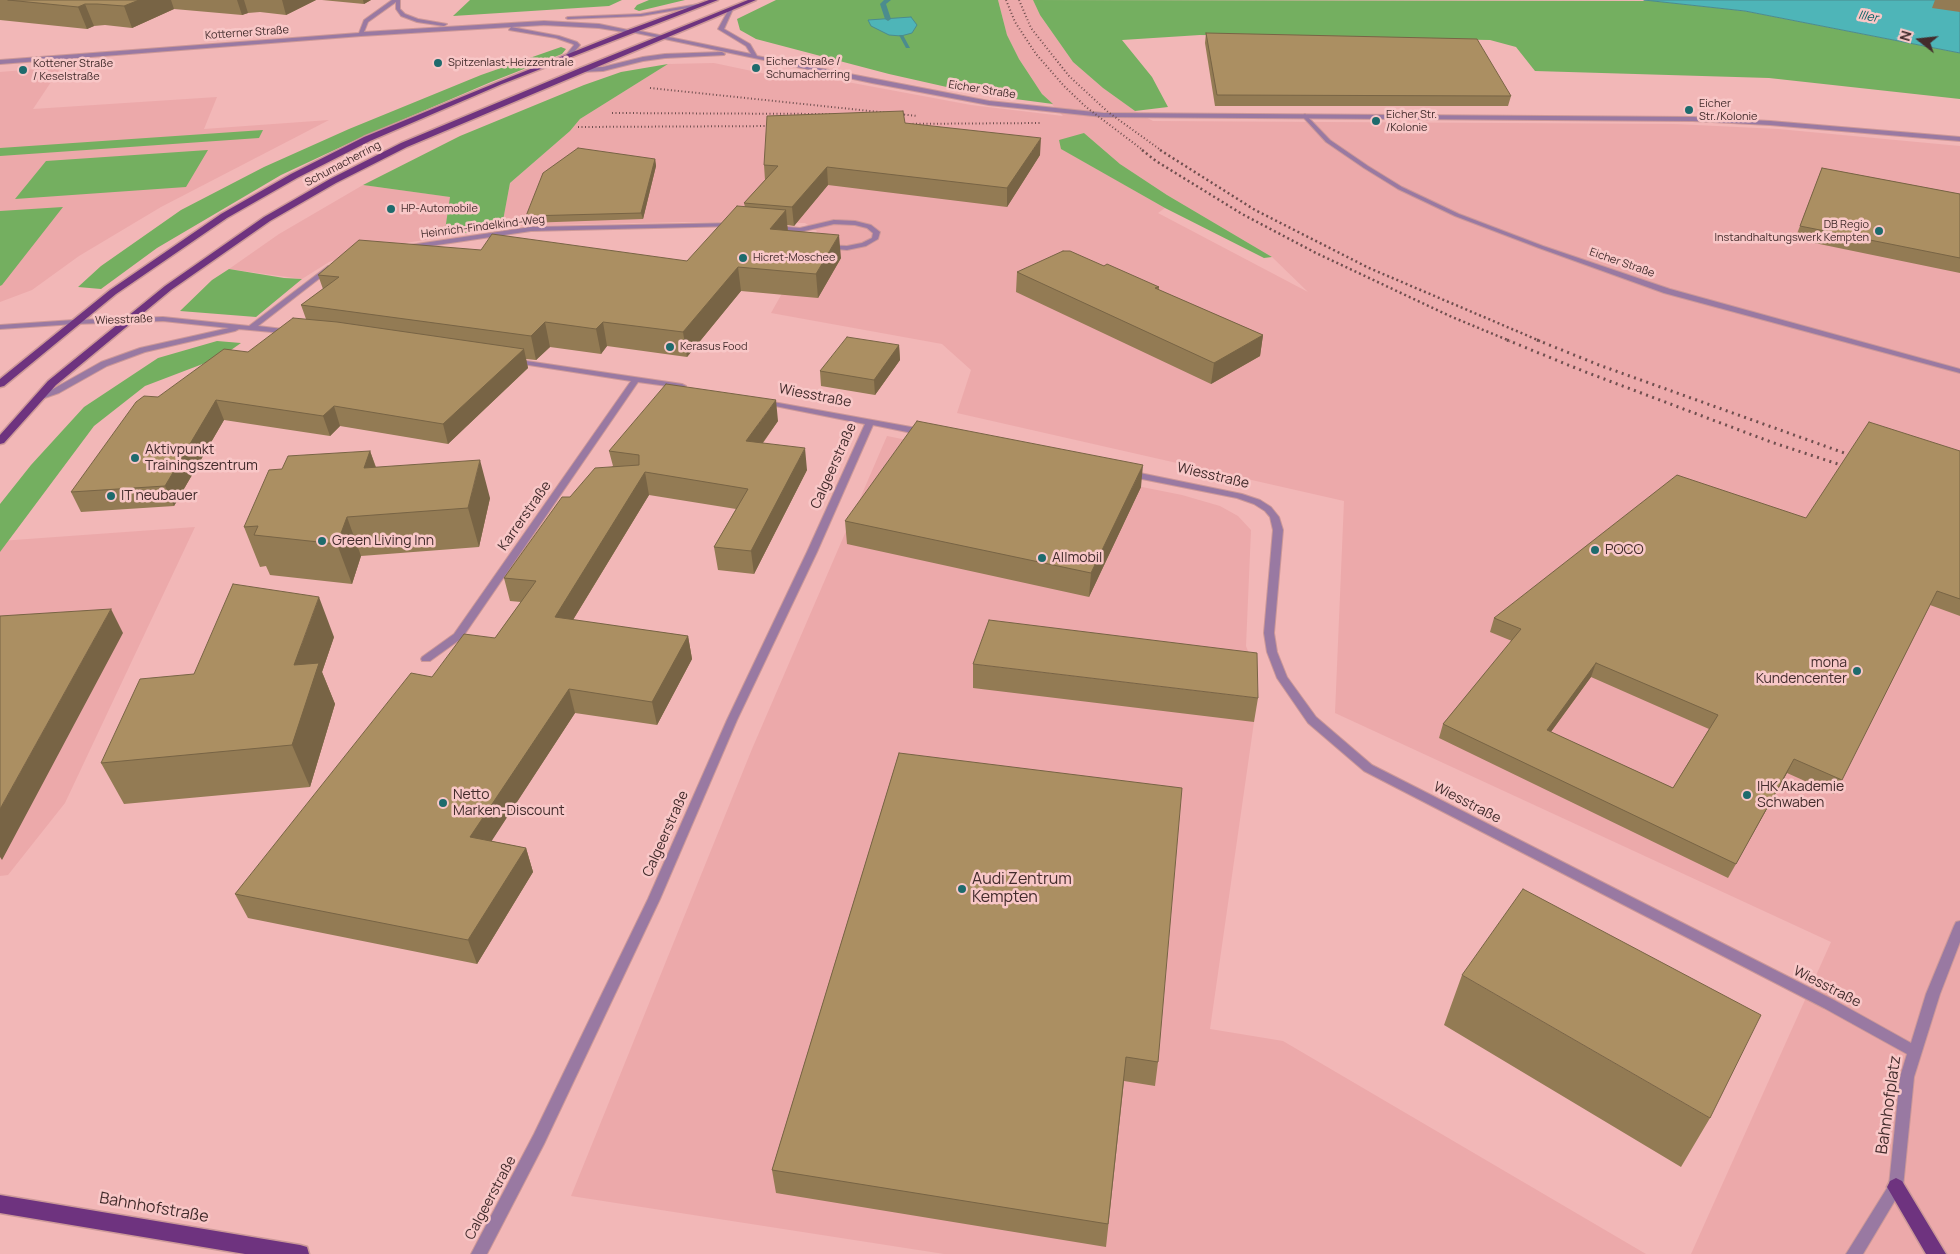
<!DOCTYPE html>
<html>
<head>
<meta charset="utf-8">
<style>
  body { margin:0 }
  #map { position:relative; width:1960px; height:1254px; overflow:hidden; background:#f2b7b7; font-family:Manrope,sans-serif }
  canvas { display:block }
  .north { position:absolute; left:1895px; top:15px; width:50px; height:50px; -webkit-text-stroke:4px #f8c7c7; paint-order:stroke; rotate:286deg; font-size:14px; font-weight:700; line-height:20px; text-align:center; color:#432c2c }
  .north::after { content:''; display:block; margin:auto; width:18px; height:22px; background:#432c2c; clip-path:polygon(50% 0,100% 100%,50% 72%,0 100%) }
</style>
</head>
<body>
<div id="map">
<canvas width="1960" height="1254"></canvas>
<div class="north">N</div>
</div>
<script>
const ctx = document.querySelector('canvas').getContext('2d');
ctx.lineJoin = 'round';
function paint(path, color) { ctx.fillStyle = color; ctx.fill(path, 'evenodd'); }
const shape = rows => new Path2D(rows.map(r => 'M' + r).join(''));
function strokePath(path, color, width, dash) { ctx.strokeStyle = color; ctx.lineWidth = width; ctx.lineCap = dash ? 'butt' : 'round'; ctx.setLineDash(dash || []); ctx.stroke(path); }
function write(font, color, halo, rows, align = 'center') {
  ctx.font = font + ' Manrope,sans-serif'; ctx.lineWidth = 5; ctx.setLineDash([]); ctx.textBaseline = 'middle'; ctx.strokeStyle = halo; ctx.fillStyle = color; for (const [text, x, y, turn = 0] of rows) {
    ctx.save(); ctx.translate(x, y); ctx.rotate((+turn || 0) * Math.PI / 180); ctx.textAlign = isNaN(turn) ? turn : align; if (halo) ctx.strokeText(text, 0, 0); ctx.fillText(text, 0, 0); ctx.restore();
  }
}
const built = shape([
  [998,0,1033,0,1040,15,1073,62,1103,88,1135,111,1153,121,1675,124,1778,129,1960,146,1960,1254,1691,1254,1831,942,1335,713,1344,501,957,413,971,370,942,344,771,313,817,231,805,223,686,222,502,226,510,183,570,131,580,119,668,64,714,63,766,74,779,72,815,76,971,105,1063,116,1042,94,1019,59,1007,35],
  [1084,133,1120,164,1167,195,1272,257,1308,292,1158,213,1165,208,1062,149],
  [61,67,33,109,217,97,204,129,329,120,161,207,79,256,32,290,0,302,0,72],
  [363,185,451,197,444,237,379,247,329,262,302,279,229,269,279,234],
  [887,436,1182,495,1220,506,1238,516,1251,530,1246,646,1253,664,1254,722,1210,1029,1283,1041,1646,1254,944,1254,571,1196,752,749],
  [195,527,65,803,8,875,0,876,0,541]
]);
const green = shape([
  [470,0,622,0,609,6,453,16],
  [649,0,685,0,639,11,634,9,637,5],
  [776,0,998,0,1007,35,1019,59,1042,94,1053,104,1000,97,994,88,975,83,960,90,889,74,756,39,740,30,737,19],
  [1033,0,1655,1,1745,11,1960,53,1960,99,1769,78,1535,71,1516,47,1490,40,1200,35,1122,40,1152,77,1168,107,1135,111,1103,88,1073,62,1040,15],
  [561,47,566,49,562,54,491,82,358,139,281,175,157,248,101,289,78,287,101,266,181,210,264,167,349,129,481,75],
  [668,64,580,119,570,131,510,183,502,226,444,237,450,197,363,185,460,136,584,85,621,72],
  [263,130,259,138,0,156,0,148],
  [1084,133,1120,164,1167,195,1272,257,1264,258,1165,208,1061,149,1059,140],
  [208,150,186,187,15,199,46,161],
  [63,207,2,285,0,286,0,211],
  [229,269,284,278,302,279,256,317,180,311,212,280],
  [217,341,241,343,221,357,145,386,94,426,0,552,0,504,31,465,84,407,158,358]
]);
const water = shape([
  [1644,0,1960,0,1960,53,1745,11,1644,0],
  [911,17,917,25,912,33,901,36,889,35,871,26,868,20,911,17]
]);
const stream = shape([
  [884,0,891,0,886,4,891,19,888,21,885,19,880,4,884,0],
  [899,35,903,35,910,48,906,48,899,35]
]);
const minor = shape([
  [392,0,400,0,400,9,405,14,418,19,447,24,444,26,417,22,401,16,396,9,396,2,368,22,364,32,544,21,599,24,633,31,630,33,599,28,544,25,361,36,0,64,0,60,359,33,364,20,392,0],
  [704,3,706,5,641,16,568,19,566,18,568,17,641,14,704,3],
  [511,27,559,36,577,42,580,45,571,56,567,56,566,55,574,45,573,44,556,38,509,30,511,27],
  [1305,114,1330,140,1368,166,1402,187,1459,214,1543,246,1670,289,1960,369,1960,373,1664,293,1539,248,1455,216,1398,189,1364,168,1326,142,1303,117,1302,116,1305,114],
  [834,220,855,221,871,225,880,232,878,239,866,246,847,250,826,248,824,247,824,245,847,246,862,243,872,238,873,233,867,228,855,225,834,224,800,232,775,230,772,228,775,226,800,228,834,220],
  [734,223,737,225,736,226,531,231,410,249,407,247,410,245,531,227,734,223],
  [328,266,334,267,258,326,291,330,294,330,294,334,239,329,235,331,145,352,107,366,59,393,39,400,35,398,36,396,53,389,101,362,140,348,229,328,163,321,74,324,0,329,0,325,74,320,163,317,249,326,328,266],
  [513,359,682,384,686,386,682,388,638,382,462,638,430,661,422,661,421,659,422,657,454,634,631,381,516,363,513,363,513,359],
  [762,400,922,429,926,432,922,435,873,425,817,552,737,720,660,899,544,1144,487,1254,471,1254,534,1134,648,899,727,720,807,552,865,424,765,404,761,402,762,400],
  [1130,471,1242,494,1260,500,1271,507,1279,517,1283,530,1274,633,1277,652,1287,677,1316,717,1372,765,1834,1000,1911,1043,1926,994,1954,926,1956,922,1960,921,1960,942,1940,994,1914,1077,1903,1187,1863,1254,1846,1254,1889,1185,1900,1077,1907,1054,1824,1008,1364,771,1308,723,1277,678,1267,652,1264,633,1273,530,1270,517,1265,511,1254,504,1237,498,1127,476,1126,474,1130,471]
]);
const tertiary = shape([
  [731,8,733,9,724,29,750,44,757,56,989,101,1103,113,1693,117,1770,121,1960,137,1960,141,1770,125,1693,121,1103,117,989,105,872,83,627,31,630,29,751,54,746,46,718,29,729,9,731,8],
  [722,52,725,54,724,55,665,58,643,61,603,71,580,72,577,70,580,68,603,67,643,57,665,54,722,52]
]);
const primary = shape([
  [709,0,718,0,502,84,370,141,297,178,227,218,116,294,4,386,0,387,0,379,110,290,221,214,291,174,364,137,498,82,628,30,709,0],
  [748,0,756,0,407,147,336,183,270,221,171,290,56,385,4,443,0,444,0,435,48,381,165,286,264,217,330,179,401,143,578,69,748,0],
  [1896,1178,1902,1181,1946,1254,1926,1254,1887,1187,1890,1181,1896,1178],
  [0,1195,300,1245,307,1247,309,1254,245,1254,0,1213,0,1195]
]);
const railFar2 = shape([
  [1006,0,1015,22,1036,54,1064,86,1086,107,1144,151],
  [1019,0,1031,28,1069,76,1108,112,1162,151],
  [650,88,918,116],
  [612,113,831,114],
  [895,124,1042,123],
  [578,127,780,126]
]);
const railFar1 = shape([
  [1142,150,1156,161,1242,214,1316,253,1452,317,1510,341],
  [1160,150,1255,210,1369,268,1540,341]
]);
const rail = shape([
  [1507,340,1583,371,1771,442,1853,469],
  [1537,340,1599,365,1861,459]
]);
const wall = shape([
  [0,0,316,0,286,15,260,12,248,13,242,15,174,9,132,28,105,25,94,26,87,29,0,20],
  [322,0,371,0,364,4],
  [1935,0,1960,0,1960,12,1932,8],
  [1206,33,1511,96,1508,106,1215,106,1205,43],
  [905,123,1040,155,1007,207,828,185,794,226,787,225,788,231,841,258,818,298,741,291,687,357,607,346,601,354,550,347,536,360,526,359,528,368,448,444,340,426,330,436,224,420,174,506,81,512,71,492,158,397,248,352,306,319,301,305,323,289,318,275,481,250,687,261,745,207,744,203,765,180,764,165],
  [655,159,656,166,643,219,527,223,526,216],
  [1822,168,1960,194,1960,273,1795,239],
  [1104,266,1159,287,1159,290,1263,335,1260,356,1211,384,1016,292,1017,272],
  [899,345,900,360,875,395,821,386,820,371],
  [778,421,763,443,807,470,754,574,718,570,714,547,736,509,649,495,573,620,688,636,692,659,657,725,575,713,491,841,526,848,533,872,477,964,248,918,235,894,432,677,495,638,521,602,510,601,504,578,570,497,613,466,609,451],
  [370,451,376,467,490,498,479,547,361,556,352,584,270,575,266,566,260,567,244,527,282,469],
  [1960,451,1960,616,1930,605,1834,794,1787,773,1728,878,1439,738,1443,724,1512,641,1490,632,1494,618,1806,518],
  [1591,677,1709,729,1673,788,1551,732],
  [1141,487,1089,597,847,544,845,521],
  [334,637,322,672,335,704,310,787,124,804,101,763,194,674],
  [973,664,1258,698,1254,722,973,688],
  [899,753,1158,1062,1155,1086,1124,1081,1106,1247,776,1193,772,1170],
  [1462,975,1710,1118,1681,1167,1444,1025]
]);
const shadedWall = shape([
  [139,0,171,0,174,9,132,28,124,6],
  [237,0,244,0,248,13,242,15],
  [282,0,316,0,286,15],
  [363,0,371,0,364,4],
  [85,4,94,26,87,29,78,7],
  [1041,138,1040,155,1007,207,1007,188],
  [655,159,656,166,643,219,641,213],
  [827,167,828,185,794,226,792,207],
  [786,210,788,233,770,229],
  [839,235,841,258,818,298,816,274],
  [738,267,741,291,687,357,683,332],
  [545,322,550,347,536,360,531,336],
  [603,322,607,346,601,354,596,329],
  [1263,335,1260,356,1211,384,1214,363],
  [899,345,900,360,875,395,874,380],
  [524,349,528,368,448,444,443,424],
  [216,400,224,420,174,506,165,486],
  [776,400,778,421,748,463,746,441],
  [334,406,340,426,330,436,323,416],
  [805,448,807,470,754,574,751,551],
  [370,451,383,489,364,468],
  [480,460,490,498,479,547,468,508],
  [1143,465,1141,487,1089,597,1091,573],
  [645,472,649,495,560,641,555,617],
  [347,517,361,556,352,584,337,544],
  [319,597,334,637,322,672,335,704,310,787,292,745,294,665],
  [111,609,123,633,2,860,0,857,0,809],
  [688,636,692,659,657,725,652,702],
  [1596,663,1591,677,1542,744,1547,730],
  [569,689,575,713,478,862,470,837],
  [1794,759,1787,773,1728,878,1736,864],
  [526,848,533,872,477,964,468,940]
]);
const building = shape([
  [8,0,139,0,124,6,97,4,85,4,78,7,8,0],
  [1206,33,1477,39,1511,96,1217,95,1206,33],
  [903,111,905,123,1041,138,1007,188,827,167,792,207,744,203,778,166,764,165,767,116,903,111],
  [578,148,655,159,641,213,526,216,543,173,578,148],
  [1822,168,1960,194,1960,258,1800,226,1822,168],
  [737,206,786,210,770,229,839,235,816,274,738,267,683,332,603,322,596,329,545,322,531,336,301,305,339,277,318,275,359,240,481,250,492,234,687,261,737,206],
  [1063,251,1070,251,1104,266,1107,264,1159,287,1155,288,1263,335,1214,363,1017,272,1063,251],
  [293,318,337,322,524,349,443,424,334,406,323,416,216,400,165,486,71,492,136,402,144,396,158,397,224,349,248,352,293,318],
  [847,337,899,345,874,380,820,371,847,337],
  [666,384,776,400,746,441,805,448,751,551,714,547,748,489,645,472,555,617,688,636,652,702,569,689,470,837,526,848,468,940,235,894,411,673,432,677,464,634,495,638,536,581,504,578,562,497,570,497,595,468,639,465,639,455,609,451,666,384],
  [917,421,1143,465,1091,573,845,521,917,421],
  [1869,422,1960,451,1960,599,1937,591,1842,780,1794,759,1736,864,1443,724,1521,629,1494,618,1677,475,1806,518,1869,422],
  [1596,663,1718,715,1673,788,1547,730,1596,663],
  [370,451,364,468,480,460,468,508,347,517,337,544,254,535,258,526,244,527,269,470,282,469,288,456,370,451],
  [233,584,319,597,294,665,319,663,292,745,101,763,140,679,194,674,233,584],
  [111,609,0,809,0,616,111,609],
  [989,620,1257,653,1258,698,973,664,989,620],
  [899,753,1182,788,1158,1062,1126,1057,1108,1224,772,1170,899,753],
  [1523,889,1761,1015,1710,1118,1462,975,1523,889]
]);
const markers = [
  [438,63,5,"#1e6b6d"],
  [756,68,5,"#1e6b6d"],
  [23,70,5,"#1e6b6d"],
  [1689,110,5,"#1e6b6d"],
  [1376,121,5,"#1e6b6d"],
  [391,209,5,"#1e6b6d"],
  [1879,231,5,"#1e6b6d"],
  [743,258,5,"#1e6b6d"],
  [670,347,5,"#1e6b6d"],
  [135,458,5,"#1e6b6d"],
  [111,496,5,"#1e6b6d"],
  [322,541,5,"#1e6b6d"],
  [1595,550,5,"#1e6b6d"],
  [1042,558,5,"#1e6b6d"],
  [1857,671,5,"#1e6b6d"],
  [1747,795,5,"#1e6b6d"],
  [443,803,5,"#1e6b6d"],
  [962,889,5,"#1e6b6d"]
];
const farStreetnames = [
  ["Kotterner Straße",247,33,-4],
  ["Eicher Straße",982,90,9],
  ["Schumacherring",343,164,-28],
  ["Heinrich-Findelkind-Weg",483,227,-7],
  ["Eicher Straße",1622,263,19],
  ["Wiesstraße",124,320,-2]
];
const farPoinames = [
  ["Eicher Straße /",766,62],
  ["Schumacherring",766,75],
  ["Spitzenlast-Heizzentrale",448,63],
  ["Kottener Straße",33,64],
  ["/ Keselstraße",33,77],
  ["Eicher",1699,104],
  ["Str./Kolonie",1699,117],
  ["Eicher Str.",1386,115],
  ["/Kolonie",1386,128],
  ["HP-Automobile",401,209],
  ["DB Regio",1869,225,"right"],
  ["Instandhaltungswerk Kempten",1869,238,"right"],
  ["Hicret-Moschee",753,258],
  ["Kerasus Food",680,347]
];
const farWaternames = [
  ["Iller",1868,17,10]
];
const streetNames = [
  ["Wiesstraße",815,396,11],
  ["Calgeerstraße",834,466,-66],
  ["Wiesstraße",1213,476,13],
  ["Karrerstraße",525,516,-55],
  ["Wiesstraße",1467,803,27],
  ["Calgeerstraße",666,834,-66],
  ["Wiesstraße",1827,987,27],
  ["Calgeerstraße",491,1198,-62]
];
const poiNames = [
  ["Aktivpunkt",145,450],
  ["Trainingszentrum",145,466],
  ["IT neubauer",121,496],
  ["Green Living Inn",332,541],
  ["POCO",1605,550],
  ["Allmobil",1052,558],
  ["mona",1847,663,"right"],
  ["Kundencenter",1847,679,"right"],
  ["IHK Akademie",1757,787],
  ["Schwaben",1757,803],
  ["Netto",453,795],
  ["Marken-Discount",453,811]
];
const nearPoinames = [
  ["Audi Zentrum",972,880],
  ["Kempten",972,898]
];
const nearStreetnames = [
  ["Bahnhofplatz",1889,1105,-82],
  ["Bahnhofstraße",154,1208,10]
];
paint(built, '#eca9aa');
paint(green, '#74af60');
paint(water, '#4eb5b8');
strokePath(water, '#4b8c8e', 1);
paint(stream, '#4b8c8e');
strokePath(minor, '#cc9898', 2);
strokePath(tertiary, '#cc9898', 2);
strokePath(primary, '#cc9898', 3);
paint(minor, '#9979a2');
paint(tertiary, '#9979a2');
paint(primary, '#6e337f');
strokePath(railFar2, '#704f4f', 2, [1, 2.5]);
strokePath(railFar1, '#704f4f', 2.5, [2, 3]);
strokePath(rail, '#704f4f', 3, [2, 4.5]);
paint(wall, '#937b54');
paint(shadedWall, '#786445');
paint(building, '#ab8f62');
strokePath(building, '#786445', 1);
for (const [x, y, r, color] of markers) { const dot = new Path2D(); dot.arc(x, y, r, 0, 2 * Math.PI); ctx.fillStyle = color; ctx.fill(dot); strokePath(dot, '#f8c7c7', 2); }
write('11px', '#432c2c', '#f8c7c7', farStreetnames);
write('11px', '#432c2c', '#f8c7c7', farPoinames, 'left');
write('italic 12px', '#086265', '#f8c7c7', farWaternames);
write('14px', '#432c2c', '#f8c7c7', streetNames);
write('14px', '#432c2c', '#f8c7c7', poiNames, 'left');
write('16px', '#432c2c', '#f8c7c7', nearPoinames, 'left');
write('16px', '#432c2c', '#f8c7c7', nearStreetnames);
</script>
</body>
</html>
